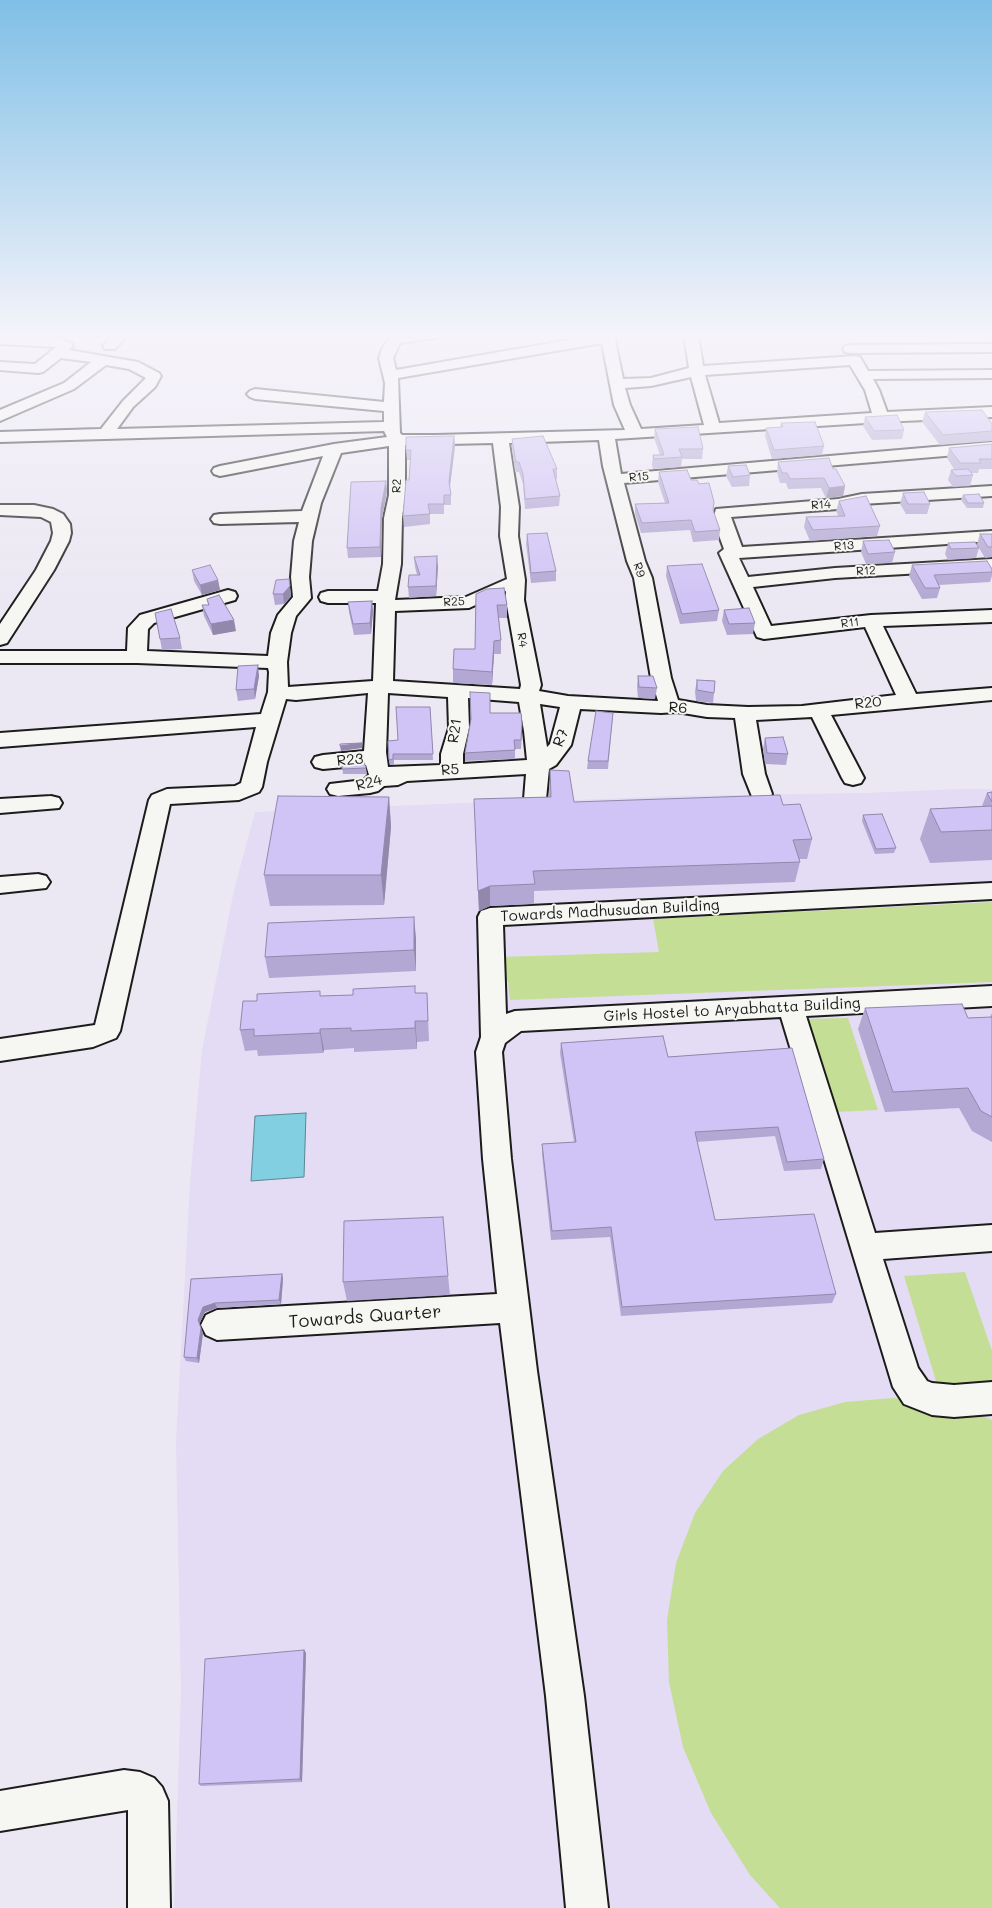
<!DOCTYPE html>
<html>
<head>
<meta charset="utf-8">
<style>
  body { margin:0 }
  canvas { display:block; background:#ebe7f3 }
</style>
</head>
<body>
<canvas width="992" height="1908"></canvas>
<script>
const ctx = document.querySelector('canvas').getContext('2d');
ctx.lineJoin = 'round';
function paint(path, color) { ctx.fillStyle = color; ctx.fill(path, 'evenodd'); }
const shape = rows => new Path2D(rows.map(r => 'M' + r).join(''));
function strokePath(path, color, width, dash) { ctx.strokeStyle = color; ctx.lineWidth = width; ctx.lineCap = dash ? 'butt' : 'round'; ctx.setLineDash(dash || []); ctx.stroke(path); }
function write(font, color, halo, rows, align = 'center') {
  ctx.font = font + ' Mali,sans-serif'; ctx.lineWidth = 4; ctx.setLineDash([]); ctx.textBaseline = 'middle'; ctx.strokeStyle = halo; ctx.fillStyle = color; for (const [text, x, y, turn = 0] of rows) {
    ctx.save(); ctx.translate(x, y); ctx.rotate((+turn || 0) * Math.PI / 180); ctx.textAlign = isNaN(turn) ? turn : align; if (halo) ctx.strokeText(text, 0, 0); ctx.fillText(text, 0, 0); ctx.restore();
  }
}
const built = shape([
  [961,789,992,789,992,1908,174,1908,181,1691,176,1442,190,1183,202,1050,234,890,255,812,487,802,530,799,580,800,671,796,866,793]
]);
const green = shape([
  [992,902,992,982,510,1000,508,981,501,981,499,957,659,952,653,919],
  [848,1018,878,1110,835,1112,807,1019],
  [965,1272,992,1351,992,1391,940,1394,904,1276],
  [893,1398,934,1402,974,1413,992,1420,992,1908,780,1908,750,1875,711,1813,683,1747,669,1682,667,1620,676,1563,695,1513,723,1471,758,1439,799,1415,845,1402]
]);
const water = shape([
  [306,1113,304,1177,251,1181,255,1116,306,1113]
]);
const minor = shape([
  [113,334,128,334,115,349,105,349,103,346,113,334],
  [392,334,444,334,437,338,400,343,393,358,396,370,603,334,617,334,615,340,623,379,651,378,689,368,684,334,698,334,703,366,855,356,860,357,868,371,992,370,992,378,873,379,879,390,887,412,992,407,992,417,881,422,615,439,621,474,992,442,992,452,624,483,645,561,652,578,671,678,678,700,707,705,748,707,802,706,896,695,865,627,764,639,757,637,719,553,724,549,713,519,716,509,838,499,862,494,992,486,992,496,862,504,838,509,731,517,742,547,992,531,992,541,739,558,748,577,835,568,992,559,992,569,835,578,753,587,771,626,871,615,992,610,992,622,883,626,916,694,992,688,992,700,831,715,864,778,861,783,853,785,845,783,842,778,812,717,756,720,765,774,772,794,769,799,761,801,753,799,743,774,735,718,707,717,677,712,661,713,580,709,571,745,556,765,549,769,546,799,543,804,535,806,527,804,524,799,526,774,407,781,398,785,384,786,378,791,370,793,338,796,330,794,327,789,330,784,364,780,369,775,366,765,323,769,315,767,312,762,315,757,323,755,364,751,368,693,296,700,286,699,267,762,262,787,259,792,239,800,170,804,120,1031,116,1038,93,1047,0,1061,0,1039,95,1025,149,800,152,795,167,789,235,786,241,783,256,727,0,747,0,733,261,714,268,692,269,672,268,668,137,663,0,663,0,651,127,651,128,628,140,615,228,590,235,592,237,596,235,600,154,623,148,629,147,651,268,656,271,633,278,615,293,597,291,577,294,541,299,522,220,524,214,523,211,519,214,515,220,514,302,511,323,456,220,476,214,474,212,471,214,468,220,466,334,444,387,437,384,431,0,442,0,432,101,429,123,401,146,378,129,369,106,365,74,389,0,421,0,410,64,383,91,362,61,358,43,372,38,373,0,370,0,362,35,364,56,347,0,344,0,336,60,339,71,343,73,346,69,350,138,362,159,373,161,376,155,387,133,407,117,429,384,422,384,411,255,399,250,397,247,394,250,391,255,389,384,402,385,383,379,358,382,349,392,334],
  [602,343,614,405,625,430,436,435,402,435,400,433,398,378,602,343],
  [850,365,865,390,872,413,719,423,705,375,850,365],
  [691,377,704,425,641,429,630,405,625,388,651,386,691,377],
  [599,440,603,466,627,561,634,578,651,678,658,701,568,696,539,691,541,685,524,600,525,580,518,536,519,507,509,443,599,440],
  [493,443,501,507,500,536,507,579,466,597,395,600,401,564,402,518,405,495,405,445,493,443],
  [389,446,389,495,384,518,383,564,378,591,328,591,321,593,319,597,321,601,328,603,376,603,373,681,288,687,287,662,291,633,296,616,311,598,309,577,312,541,321,503,341,453,389,446],
  [506,591,506,600,521,685,520,689,393,681,395,611,469,608,506,591],
  [388,693,448,697,449,728,441,754,441,765,388,767,386,752,388,693],
  [468,698,519,702,524,731,527,760,463,764,463,754,469,728,468,698],
  [540,704,560,707,550,744,547,747,540,704],
  [992,344,992,352,850,353,845,352,843,349,845,346,850,345,992,344],
  [0,505,34,505,53,509,63,514,70,524,71,533,69,541,54,570,7,643,0,645,0,624,36,570,51,541,53,533,51,522,41,517,0,515,0,505],
  [51,796,59,798,62,803,59,808,0,813,0,799,51,796],
  [38,874,46,876,50,882,46,888,0,893,0,877,38,874],
  [992,883,992,899,503,925,506,1014,515,1011,992,986,992,1006,806,1016,875,1233,992,1225,992,1251,883,1259,918,1368,927,1381,932,1383,954,1385,992,1382,992,1414,954,1417,932,1415,904,1404,893,1387,781,1017,521,1031,505,1043,502,1052,511,1159,537,1371,584,1696,608,1908,566,1908,546,1696,500,1323,217,1340,206,1335,201,1325,206,1315,217,1310,497,1294,483,1159,476,1052,481,1037,478,917,481,911,490,908,992,883],
  [124,1770,140,1772,154,1778,162,1787,168,1801,170,1908,128,1908,128,1810,0,1831,0,1791,124,1770]
]);
const wall = shape([
  [925,412,992,424,992,441,940,445,922,422],
  [865,417,904,430,902,439,872,440,863,426],
  [781,423,824,446,822,455,772,459,765,436,766,428,780,427],
  [655,429,703,449,702,459,682,459,681,467,653,469,652,465,653,455,660,455,654,438],
  [454,436,455,446,450,487,451,495,451,505,444,505,444,514,430,514,430,524,404,527,403,516,409,480,411,460,407,460,406,450],
  [512,439,557,469,557,479,555,479,560,496,559,506,525,509,523,484,519,472,515,472,512,449],
  [992,444,992,469,979,469,978,473,971,473,973,475,970,486,953,487,948,480,951,470,954,469,947,458,949,448],
  [778,462,833,469,845,486,843,496,826,498,821,488,788,489,786,483,780,483,777,472],
  [728,466,750,475,749,486,732,487,726,476],
  [659,472,691,480,699,484,714,502,713,511,720,530,719,540,693,542,690,530,641,533,635,514,635,504,665,503,658,482],
  [386,481,387,491,382,518,381,557,348,558,347,548],
  [903,493,930,504,927,514,906,514,900,504],
  [963,495,984,503,983,508,967,508,961,500],
  [839,501,880,526,877,536,810,541,804,527,806,517,839,517,836,511],
  [527,534,556,571,556,581,531,583,526,544],
  [980,534,992,534,992,557,985,558,979,548,976,558,948,560,945,554,948,543,977,544],
  [863,541,895,552,892,563,866,564,861,552],
  [414,557,438,567,436,596,409,598,408,587,417,575,415,567],
  [912,565,992,569,992,576,990,582,939,585,940,588,937,598,922,599,909,576],
  [667,566,719,610,717,621,680,624,666,576],
  [192,570,218,580,220,590,202,595,194,581],
  [276,580,291,596,284,604,275,605,273,594],
  [476,594,507,605,507,618,499,618,501,640,501,654,494,654,492,685,453,683,453,669,475,649],
  [207,599,236,631,213,635,204,616,202,605,208,605],
  [372,601,373,611,371,634,354,635,349,612,348,602],
  [724,610,755,623,753,634,727,635,722,621],
  [180,638,182,649,162,650,160,639],
  [259,676,255,699,238,701,236,690],
  [638,676,657,688,655,699,638,698,637,687],
  [697,680,714,693,713,703,696,701,695,691],
  [430,707,433,760,394,760,394,765,390,765,388,741,398,740],
  [490,713,522,733,521,749,515,749,515,759,465,761,465,753],
  [613,713,608,769,587,769,588,761],
  [765,738,788,754,786,765,765,764,763,749],
  [342,764,366,768,367,774,343,774],
  [550,770,574,802,783,805,812,839,807,859,799,859,800,862,795,882,534,891,534,904,490,906,479,911,474,799,549,797],
  [992,792,992,860,930,863,920,839,930,809,982,806,987,793],
  [389,797,391,827,384,905,270,906,264,875],
  [863,815,896,848,894,853,875,854,862,821],
  [416,938,416,971,269,978,265,957],
  [415,986,415,993,427,993,429,1041,417,1042,417,1049,354,1052,354,1048,324,1050,323,1053,258,1056,257,1050,245,1051,240,1030,321,996,353,995],
  [865,1008,968,1018,990,1017,992,1013,992,1142,972,1131,959,1108,885,1112,858,1029],
  [561,1043,668,1057,792,1048,824,1159,821,1169,784,1171,775,1136,697,1142,715,1220,836,1294,832,1303,621,1316,610,1237,551,1240,542,1154,542,1144,574,1142,560,1053],
  [282,1274,283,1279,281,1304,217,1308,205,1312,199,1324,203,1333,199,1363,186,1361,184,1357,191,1279],
  [448,1276,450,1295,347,1301,343,1282],
  [304,1650,306,1653,302,1782,201,1786,199,1784]
]);
const shadedWall = shape([
  [454,436,455,446,449,492,449,482],
  [386,481,387,491,382,518,381,557,380,547,381,508],
  [845,486,843,496,826,498,829,488],
  [437,556,438,567,436,596,436,586],
  [289,579,291,596,284,604,283,594],
  [218,580,220,590,202,595,200,585],
  [372,601,373,611,371,634,370,623],
  [234,620,236,631,213,635,211,624],
  [494,641,494,654,492,685,492,672],
  [258,665,259,676,255,699,254,689],
  [362,743,362,748,341,751,340,746],
  [389,797,391,827,384,905,381,875],
  [490,886,490,906,479,911,478,891],
  [414,917,416,938,416,971,414,950],
  [415,1021,417,1042,417,1049,415,1028],
  [320,1029,324,1050,323,1053,320,1033],
  [282,1274,283,1279,281,1304,279,1300],
  [215,1303,217,1308,205,1312,199,1324,198,1320,203,1307],
  [201,1328,203,1333,199,1363,197,1358],
  [304,1650,306,1653,302,1782,300,1779]
]);
const building = shape([
  [982,410,992,424,992,431,943,435,925,412,982,410],
  [897,415,904,430,874,431,865,417,897,415],
  [815,422,824,446,774,450,766,428,783,427,781,423,815,422],
  [698,427,703,449,679,449,682,457,654,459,653,455,664,455,655,429,698,427],
  [454,436,449,482,451,495,444,495,444,504,428,504,430,514,403,516,406,480,409,480,411,450,406,450,406,437,454,436],
  [543,436,557,469,553,469,560,496,525,499,523,474,519,462,516,462,512,439,543,436],
  [992,444,992,459,979,459,981,463,960,463,949,448,992,444],
  [829,458,833,469,836,469,845,486,829,488,824,478,790,479,787,473,782,473,778,462,829,458],
  [746,465,750,475,733,477,728,466,746,465],
  [968,469,973,475,956,476,951,470,968,469],
  [687,470,691,480,697,480,699,484,709,483,714,502,713,510,720,530,695,532,691,520,642,523,635,504,669,503,659,472,687,470],
  [386,481,381,508,380,547,347,548,351,482,386,481],
  [924,492,930,504,908,504,903,493,924,492],
  [979,494,984,503,968,503,963,495,979,494],
  [866,496,880,526,813,530,806,517,845,516,839,501,866,496],
  [547,533,556,571,531,573,527,534,547,533],
  [980,534,992,534,992,547,988,547,980,534],
  [889,540,895,552,868,554,863,541,889,540],
  [975,542,979,548,951,549,948,543,975,542],
  [437,556,436,586,408,587,409,575,420,575,414,557,437,556],
  [987,561,992,569,992,572,934,575,940,588,925,588,912,565,987,561],
  [702,564,719,610,682,614,667,566,702,564],
  [210,565,218,580,200,585,192,570,210,565],
  [289,579,290,586,283,594,273,594,276,580,289,579],
  [504,588,507,605,497,605,501,640,494,641,492,672,453,669,454,649,475,649,476,594,487,589,504,588],
  [219,595,234,620,211,624,202,605,209,605,207,599,219,595],
  [372,601,370,623,353,624,348,602,372,601],
  [749,608,755,623,729,624,724,610,749,608],
  [171,609,180,638,160,639,155,613,171,609],
  [258,665,254,689,236,690,238,666,258,665],
  [638,676,653,676,657,688,639,687,638,676],
  [697,680,715,681,714,693,697,690,697,680],
  [470,692,490,693,490,713,521,713,522,724,521,740,514,740,515,750,465,753,471,719,470,692],
  [396,707,430,707,433,754,393,754,393,759,389,760,388,741,398,740,396,707],
  [596,711,613,713,608,761,588,761,596,711],
  [783,737,788,754,767,753,765,738,783,737],
  [362,743,340,746,340,744,362,743],
  [364,762,366,768,342,769,342,764,364,762],
  [550,770,569,771,574,802,780,795,783,805,800,804,812,839,793,840,800,862,533,871,535,884,490,886,478,891,474,799,551,797,550,770],
  [992,792,992,802,987,793,992,792],
  [278,796,389,797,381,875,264,875,278,796],
  [992,806,992,830,941,832,930,809,992,806],
  [882,814,896,848,876,849,863,815,882,814],
  [414,917,414,950,265,957,268,923,414,917],
  [415,986,415,993,427,993,428,1021,415,1021,415,1028,351,1031,351,1028,320,1029,320,1033,254,1036,254,1029,240,1030,243,1001,257,1001,257,994,320,991,320,996,353,995,353,989,415,986],
  [962,1004,968,1018,992,1017,992,1117,981,1111,968,1088,893,1092,865,1008,962,1004],
  [663,1036,668,1057,792,1048,824,1159,787,1162,778,1127,695,1132,715,1220,814,1214,836,1294,622,1307,611,1227,552,1231,542,1144,576,1142,561,1043,663,1036],
  [443,1217,448,1276,343,1282,344,1221,443,1217],
  [282,1274,279,1300,215,1303,203,1307,198,1320,201,1328,197,1358,184,1357,191,1279,282,1274],
  [304,1650,300,1779,199,1784,205,1659,304,1650]
]);
const farStreetnames = [
  ["R15",639,477,-5],
  ["R2",397,486,-89],
  ["R14",821,505,-3],
  ["R13",844,546,-5],
  ["R9",639,570,72],
  ["R12",866,571,-3],
  ["R25",454,602,-3],
  ["R11",850,623,-7],
  ["R4",522,640,81]
];
const streetNames = [
  ["R20",868,703,-6],
  ["R6",678,708,4],
  ["R21",455,731,-82],
  ["R7",561,738,-67],
  ["R23",350,760,-5],
  ["R5",450,770,-4],
  ["R24",369,783,-14],
  ["Towards Madhusudan Building",610,911,-3],
  ["Girls Hostel to Aryabhatta Building",732,1010,-3]
];
const nearStreetnames = [
  ["Towards Quarter",365,1317,-4]
];
paint(built, '#e3dcf4');
paint(green, '#c4de95');
paint(water, '#83cfe2');
strokePath(water, '#5a8793', 1);
strokePath(minor, '#1c1c1c', 4);
paint(minor, '#f6f6f2');
paint(wall, '#b3a8d3');
paint(shadedWall, '#9288ac');
paint(building, '#d0c3f5');
strokePath(building, '#9288ac', 1);
const sky = ctx.createLinearGradient(0, 0, 0, 601);
sky.addColorStop(0, '#7fbfe6');
sky.addColorStop(0.56, '#f6f4fa');
sky.addColorStop(1, '#f6f4fa00');
ctx.fillStyle = sky;
ctx.fillRect(0, 0, 992, 601);
write('12px', '#1c1c1c', '#f6f6f2', farStreetnames);
write('15px', '#1c1c1c', '#f6f6f2', streetNames);
write('18px', '#1c1c1c', '#f6f6f2', nearStreetnames);
</script>
</body>
</html>
